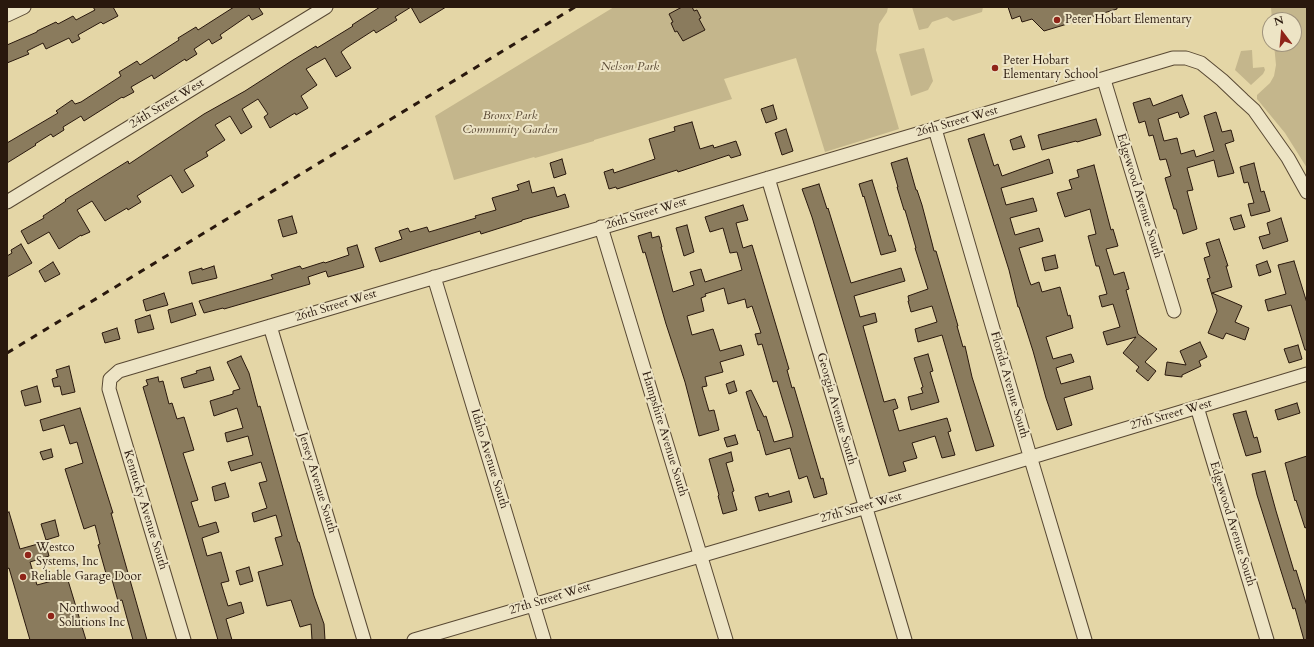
<!DOCTYPE html>
<html>
<head>
<meta charset="utf-8">
<style>
  body { margin:0 }
  #map { position:relative; width:1314px; height:647px; overflow:hidden; background:#e4d6a6; font-family:Cardo,serif }
  canvas { display:block }
  .frame { position:absolute; inset:0; border:8px solid #29180d; pointer-events:none }
  .north { position:absolute; left:1262px; top:12px; width:40px; height:40px; box-sizing:border-box; background:#ede4c5; border:1px solid #9f927b; border-radius:50%; rotate:344deg; font-size:11px; font-weight:700; line-height:16px; text-align:center; color:#29180d }
  .north::after { content:''; display:block; margin:auto; width:14px; height:18px; background:#8f2418; clip-path:polygon(50% 0,100% 100%,50% 72%,0 100%) }
</style>
</head>
<body>
<div id="map">
<canvas width="1314" height="647"></canvas>
<div class="frame"></div>
<div class="north">N</div>
</div>
<script>
const ctx = document.querySelector('canvas').getContext('2d');
ctx.lineJoin = 'round';
function paint(path, color) { ctx.fillStyle = color; ctx.fill(path, 'evenodd'); }
const shape = rows => new Path2D(rows.map(r => 'M' + r).join(''));
function strokePath(path, color, width, dash) { ctx.strokeStyle = color; ctx.lineWidth = width; ctx.lineCap = dash ? 'butt' : 'round'; ctx.setLineDash(dash || []); ctx.stroke(path); }
function write(font, color, halo, rows, align = 'center') {
  ctx.font = font + ' Cardo,serif'; ctx.lineWidth = 4; ctx.setLineDash([]); ctx.textBaseline = 'middle'; ctx.strokeStyle = halo; ctx.fillStyle = color; for (const [text, x, y, turn = 0] of rows) {
    ctx.save(); ctx.translate(x, y); ctx.rotate((+turn || 0) * Math.PI / 180); ctx.textAlign = isNaN(turn) ? turn : align; if (halo) ctx.strokeText(text, 0, 0); ctx.fillText(text, 0, 0); ctx.restore();
  }
}
const green = shape([
  [614,7,888,7,887,12,879,24,876,50,899,129,825,152,796,58,724,79,732,99,594,140,594,141,535,158,534,157,454,180,435,116],
  [912,7,983,7,982,12,953,21,947,17,932,22,928,28,919,30],
  [1271,7,1307,7,1307,168,1285,133,1257,99,1257,95,1270,83,1274,76,1276,65,1274,44,1294,44,1294,20,1272,20],
  [924,48,933,81,928,90,911,96,899,54],
  [1252,50,1253,68,1264,67,1265,70,1263,74,1251,85,1235,70,1241,51]
]);
const building = shape([
  [93,7,113,7,118,16,103,24,101,22,78,35,80,39,72,43,69,38,46,49,43,43,27,51,29,54,7,63,7,45,37,32,37,31,56,22,58,24,73,16,76,20,95,10,93,7],
  [234,7,261,7,259,8,263,14,252,20,249,15,220,35,222,38,212,44,209,39,194,49,197,54,186,61,185,59,154,79,152,75,131,87,134,92,123,98,122,97,84,121,81,116,63,127,64,130,53,137,51,134,35,144,36,145,7,163,7,143,58,113,56,111,72,100,75,104,81,102,121,76,119,72,137,61,140,65,179,40,178,38,196,27,198,30,234,7],
  [380,7,446,7,420,23,411,7,395,17,397,20,376,33,374,30,346,48,341,52,351,68,336,77,325,58,306,69,317,85,301,96,308,108,296,115,295,113,270,128,264,117,268,114,258,99,242,109,252,127,241,134,230,116,215,125,225,140,206,152,208,156,184,170,194,186,182,193,171,175,137,196,141,202,128,210,127,208,105,221,92,201,77,210,90,232,81,236,81,235,59,249,49,232,28,244,21,231,44,218,43,216,66,201,65,200,128,161,129,164,204,114,245,91,293,60,316,46,317,48,353,26,352,25,380,7],
  [682,7,692,7,694,11,697,10,701,18,699,19,705,30,683,41,677,31,675,32,671,23,673,22,669,14,682,7],
  [1008,7,1117,7,1117,9,1044,31,1032,19,1022,22,1020,16,1012,19,1008,7],
  [1182,95,1189,114,1180,118,1178,112,1158,119,1164,141,1177,138,1181,154,1194,150,1196,157,1214,151,1204,116,1216,112,1222,132,1231,130,1234,141,1225,144,1234,173,1218,177,1214,160,1187,168,1193,190,1187,191,1197,229,1183,234,1176,209,1174,209,1165,178,1171,176,1166,159,1160,160,1153,135,1149,136,1145,121,1139,123,1133,103,1150,98,1153,106,1182,95],
  [773,105,777,119,766,123,761,109,773,105],
  [1096,119,1101,135,1077,142,1076,141,1042,150,1038,135,1096,119],
  [692,122,700,149,713,145,714,148,736,141,741,155,731,158,729,155,678,172,677,170,617,189,616,187,609,189,604,172,613,169,614,173,655,159,649,139,675,131,674,127,692,122],
  [786,129,793,151,782,155,775,133,786,129],
  [984,134,994,166,998,164,1002,176,1049,159,1053,173,1001,188,1006,205,1033,198,1037,211,1010,218,1015,235,1039,228,1043,241,1019,248,1029,280,1031,285,1039,282,1042,292,1060,287,1068,316,1070,315,1073,328,1046,337,1053,359,1071,354,1074,362,1056,368,1061,384,1090,376,1093,389,1064,398,1072,425,1057,430,1046,398,1033,351,1019,307,1018,307,1009,270,968,139,984,134],
  [1021,136,1025,147,1013,150,1010,140,1021,136],
  [907,158,916,190,917,190,922,205,932,243,934,251,936,251,958,326,957,326,963,347,965,346,972,377,994,446,976,451,942,335,918,342,915,329,937,322,932,306,911,312,908,301,909,301,908,296,928,289,915,248,916,248,905,210,904,210,897,187,898,187,891,163,907,158],
  [562,159,566,174,554,178,550,163,562,159],
  [1254,163,1261,192,1264,191,1270,211,1251,216,1248,204,1254,203,1248,182,1244,183,1240,167,1254,163],
  [1094,165,1111,230,1113,229,1118,246,1106,249,1114,275,1124,272,1129,289,1126,290,1138,334,1157,349,1145,362,1156,371,1148,381,1136,371,1139,367,1123,353,1136,337,1107,345,1103,332,1120,327,1113,304,1102,307,1099,296,1107,294,1099,266,1096,266,1088,236,1096,234,1090,209,1065,217,1057,193,1072,189,1069,180,1079,177,1077,170,1094,165],
  [872,180,889,236,891,235,896,251,881,255,864,196,863,197,859,184,872,180],
  [529,181,532,193,554,187,557,197,565,194,569,207,522,220,522,221,481,234,480,231,380,262,375,248,402,239,399,231,408,228,410,232,427,227,429,232,476,218,475,216,496,210,492,198,519,190,517,185,529,181],
  [819,184,827,209,828,208,851,283,901,268,905,281,854,296,860,317,875,313,877,322,863,326,884,402,895,399,898,408,893,410,899,431,947,418,951,431,948,432,955,455,942,458,935,436,912,443,917,458,903,462,906,471,889,476,812,217,802,189,819,184],
  [743,205,748,220,736,223,743,248,752,245,789,369,787,370,792,388,794,387,821,479,823,478,827,494,814,498,807,476,799,479,790,448,766,455,759,430,758,431,746,392,751,390,764,417,766,416,774,442,793,437,792,431,777,381,773,382,762,344,758,345,755,334,761,333,752,306,747,308,745,299,728,304,724,288,705,294,706,296,701,298,704,311,687,316,692,335,713,329,720,351,741,345,744,355,720,362,723,372,705,377,707,386,702,387,709,411,714,410,719,430,699,436,685,382,666,324,645,252,643,253,638,236,651,232,652,238,659,236,662,247,661,247,673,292,694,285,690,272,701,269,705,282,742,270,737,252,730,253,723,228,710,232,705,217,743,205],
  [1241,215,1245,227,1234,230,1230,218,1241,215],
  [292,216,297,233,283,237,278,220,292,216],
  [1281,218,1288,241,1263,249,1259,237,1270,234,1267,223,1281,218],
  [687,225,694,252,684,256,676,228,687,225],
  [1219,239,1228,266,1226,266,1232,287,1212,293,1242,306,1235,322,1249,328,1245,340,1226,333,1223,339,1208,333,1217,311,1207,279,1210,278,1204,258,1210,256,1206,243,1219,239],
  [21,244,32,263,7,277,7,256,12,253,11,250,21,244],
  [357,245,364,267,328,277,326,271,308,277,310,284,224,309,223,308,204,313,199,301,273,279,271,275,300,266,302,269,324,262,325,263,349,255,347,248,357,245],
  [1055,255,1058,268,1045,271,1042,258,1055,255],
  [1267,261,1271,272,1259,276,1256,265,1267,261],
  [1294,261,1307,303,1307,350,1305,350,1291,305,1268,311,1265,300,1286,294,1278,265,1294,261],
  [53,262,60,274,45,282,39,271,53,262],
  [214,266,217,278,192,284,189,272,202,268,202,270,214,266],
  [164,293,168,305,146,311,143,300,164,293],
  [192,303,196,315,171,323,168,310,192,303],
  [150,315,154,329,138,333,135,320,150,315],
  [117,328,120,339,105,343,102,333,117,328],
  [1200,342,1207,357,1199,361,1201,366,1182,375,1182,377,1165,375,1167,362,1186,365,1180,351,1200,342],
  [1298,345,1302,359,1289,363,1284,349,1298,345],
  [928,354,933,371,930,372,939,402,911,410,908,397,923,393,921,388,923,387,914,358,928,354],
  [241,356,249,373,258,407,260,406,298,542,299,542,314,596,324,624,325,640,312,640,311,624,300,627,291,600,267,606,258,572,283,565,275,538,282,536,276,515,254,522,252,513,267,508,259,483,267,481,261,462,231,471,228,462,253,455,248,436,227,442,225,433,243,428,237,408,214,416,210,401,233,394,233,391,240,389,227,362,241,356],
  [69,366,75,392,62,395,60,386,54,387,52,379,58,377,56,370,69,366],
  [210,367,214,380,184,388,181,378,197,373,196,371,210,367],
  [158,377,159,382,163,381,169,404,172,403,177,419,184,417,194,450,183,453,198,500,191,502,199,527,216,522,219,532,202,538,207,556,221,552,229,581,221,583,228,606,241,602,244,613,226,619,232,640,218,640,143,387,148,385,146,380,158,377],
  [734,381,737,391,729,394,726,384,734,381],
  [37,386,41,402,25,406,21,391,37,386],
  [1297,403,1300,413,1278,420,1275,410,1297,403],
  [80,408,113,513,111,513,147,640,133,640,122,600,118,601,111,576,107,577,98,545,100,544,95,525,84,529,65,469,83,463,77,442,70,444,64,425,43,431,40,420,80,408],
  [1246,411,1254,438,1257,437,1261,452,1246,456,1233,414,1246,411],
  [735,435,738,444,727,447,724,438,735,435],
  [51,449,53,457,43,460,40,452,51,449],
  [731,452,733,461,726,463,734,491,732,492,737,510,723,514,718,496,719,495,709,459,731,452],
  [1307,456,1307,527,1305,528,1296,500,1295,501,1285,463,1307,456],
  [1265,471,1276,511,1294,571,1296,570,1307,606,1307,640,1304,640,1295,608,1293,609,1257,495,1252,474,1265,471],
  [225,483,229,497,215,501,212,487,225,483],
  [789,491,792,502,759,511,755,497,768,493,769,497,789,491],
  [9,512,20,549,45,542,49,556,30,562,37,585,67,577,86,640,30,640,9,568,7,569,7,513,9,512],
  [55,520,59,536,46,540,41,524,55,520],
  [249,567,253,581,240,585,236,571,249,567]
]);
const minor = shape([
  [7,15,24,7],
  [1104,80,1174,311],
  [935,129,1030,456,1085,640],
  [768,178,905,640],
  [7,202,326,7],
  [601,227,726,640],
  [434,277,544,640],
  [270,326,364,640],
  [1197,407,1267,640],
  [184,640,109,389,110,379,119,371,1173,58,1186,58,1201,63,1222,80,1243,100,1254,110,1288,158,1307,192],
  [414,640,853,511,1307,374]
]);
const rail = shape([
  [7,353,575,7]
]);
const markers = [
  [1057,20,4,"#8f2418"],
  [995,68,4,"#8f2418"],
  [28,555,4,"#8f2418"],
  [23,577,4,"#8f2418"],
  [51,616,4,"#8f2418"]
];
const poiNames = [
  ["Peter Hobart Elementary",1065,20],
  ["Peter Hobart",1003,61],
  ["Elementary School",1003,75],
  ["Westco",36,548],
  ["Systems, Inc",36,562],
  ["Reliable Garage Door",31,577],
  ["Northwood",59,609],
  ["Solutions Inc",59,623]
];
const parkNames = [
  ["Nelson Park",630,67],
  ["Bronx Park",510,116],
  ["Community Garden",510,130]
];
const streetNames = [
  ["24th Street West",167,104,-31],
  ["26th Street West",957,122,-16],
  ["Edgewood Avenue South",1139,196,73],
  ["26th Street West",646,214,-17],
  ["26th Street West",336,306,-17],
  ["Florida Avenue South",1009,385,74],
  ["Georgia Avenue South",836,409,74],
  ["27th Street West",1171,415,-16],
  ["Hampshire Avenue South",664,434,73],
  ["Idaho Avenue South",489,459,73],
  ["Jersey Avenue South",317,483,73],
  ["27th Street West",861,508,-16],
  ["Kentucky Avenue South",145,510,73],
  ["Edgewood Avenue South",1232,524,73],
  ["27th Street West",550,599,-17]
];
paint(green, '#c4b68c');
paint(building, '#8a7b5d');
strokePath(building, '#29180d', 1);
strokePath(minor, '#584833', 15);
strokePath(minor, '#ede4c5', 13);
strokePath(rail, '#29180d', 3, [7, 7]);
for (const [x, y, r, color] of markers) { const dot = new Path2D(); dot.arc(x, y, r, 0, 2 * Math.PI); ctx.fillStyle = color; ctx.fill(dot); strokePath(dot, '#ede4c5', 1.5); }
write('12px', '#29180d', '#ede4c5', poiNames, 'left');
write('italic 12px', '#584733', '#ede4c5', parkNames);
write('12px', '#29180d', '#ede4c5', streetNames);
</script>
</body>
</html>
